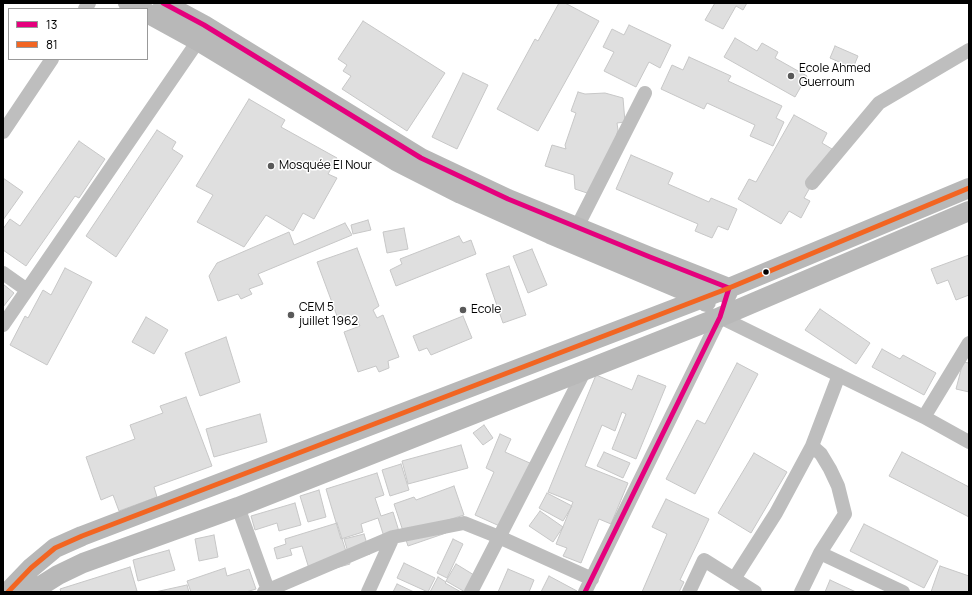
<!DOCTYPE html>
<html>
<head>
<meta charset="utf-8">
<style>
  body { margin:0 }
  #map { position:relative; width:972px; height:595px; overflow:hidden; background:#fff; font-family:Manrope,sans-serif }
  canvas { display:block }
  .frame { position:absolute; inset:0; border:4px solid #000; pointer-events:none }
  .legend { position:absolute; left:8px; top:8px; width:140px; height:52px; box-sizing:border-box; background:#fff; border:1px solid #999; margin:0; padding:5px 7px; list-style:none; font-size:12px; color:#000 }
  .legend li { display:flex; align-items:center; gap:8px; height:20px }
  .legend b { width:20px; border:1px solid #999 }
</style>
</head>
<body>
<div id="map">
<canvas width="972" height="595"></canvas>
<div class="frame"></div>
<ul class="legend">
<li><b style="height:5px;background:#e5007d"></b>13</li>
<li><b style="height:5px;background:#f26522"></b>81</li>
</ul>
</div>
<script>
const ctx = document.querySelector('canvas').getContext('2d');
ctx.lineJoin = 'round';
function paint(path, color) { ctx.fillStyle = color; ctx.fill(path, 'evenodd'); }
const shape = rows => new Path2D(rows.map(r => 'M' + r).join(''));
function strokePath(path, color, width, dash) { ctx.strokeStyle = color; ctx.lineWidth = width; ctx.lineCap = dash ? 'butt' : 'round'; ctx.setLineDash(dash || []); ctx.stroke(path); }
function write(font, color, halo, rows, align = 'center') {
  ctx.font = font + ' Manrope,sans-serif'; ctx.lineWidth = 3; ctx.setLineDash([]); ctx.textBaseline = 'middle'; ctx.strokeStyle = halo; ctx.fillStyle = color; for (const [text, x, y, turn = 0] of rows) {
    ctx.save(); ctx.translate(x, y); ctx.rotate((+turn || 0) * Math.PI / 180); ctx.textAlign = isNaN(turn) ? turn : align; if (halo) ctx.strokeText(text, 0, 0); ctx.fillText(text, 0, 0); ctx.restore();
  }
}
const building = shape([
  [559,3,565,3,599,21,538,131,497,109,535,39,538,41,559,3],
  [715,3,747,3,743,10,736,6,723,29,705,20,715,3],
  [363,21,445,73,407,131,342,89,351,76,343,71,347,65,338,59,363,21],
  [629,25,671,45,660,68,649,62,636,87,604,71,614,52,603,47,612,29,624,35,629,25],
  [735,38,757,51,762,43,778,52,775,58,807,76,795,97,724,57,735,38],
  [835,46,858,56,853,68,830,58,835,46],
  [689,57,731,76,728,81,782,106,776,118,784,122,773,146,750,136,755,125,707,103,704,109,661,89,672,65,683,70,689,57],
  [463,73,488,85,457,149,432,137,463,73],
  [578,92,585,94,605,93,623,98,625,122,617,123,618,130,599,197,575,189,574,175,545,166,552,145,566,149,565,145,576,113,571,111,578,92],
  [249,99,285,120,281,127,337,158,328,174,337,178,314,219,303,213,293,231,266,215,244,247,197,222,213,195,196,186,249,99],
  [794,115,827,133,822,143,832,149,804,198,810,201,801,218,789,211,781,224,738,199,749,179,756,182,794,115],
  [157,130,176,142,172,149,183,156,116,257,86,236,157,130],
  [79,141,105,159,79,198,75,196,26,266,3,250,3,229,10,219,20,226,79,141],
  [631,155,673,173,668,184,709,202,711,198,737,209,728,230,718,226,712,238,695,231,698,224,616,189,631,155],
  [3,178,23,192,3,220,3,178],
  [368,220,371,230,353,234,351,225,368,220],
  [345,223,352,235,258,274,263,284,249,289,252,294,241,299,238,294,218,301,209,276,217,263,289,232,294,245,345,223],
  [404,228,408,249,387,253,383,232,404,228],
  [459,236,463,243,471,240,476,254,396,286,390,270,402,264,400,259,459,236],
  [357,248,379,306,373,310,377,318,383,315,399,357,388,361,389,368,379,372,376,366,358,372,344,332,360,326,356,318,340,324,317,262,357,248],
  [532,249,547,285,528,293,513,256,532,249],
  [969,255,969,295,956,300,948,280,937,284,931,269,969,255],
  [509,266,526,315,503,323,486,274,509,266],
  [65,268,92,282,47,365,10,345,25,316,28,318,43,290,51,295,65,268],
  [3,284,14,293,3,307,3,284],
  [820,309,870,343,856,364,805,330,820,309],
  [463,316,472,338,431,355,427,348,419,351,413,336,463,316],
  [146,317,168,330,154,354,132,342,146,317],
  [226,337,240,382,200,396,185,353,226,337],
  [882,349,900,359,903,355,936,373,924,395,872,367,882,349],
  [963,362,969,363,969,392,956,389,963,362],
  [737,363,758,374,695,494,666,479,697,420,705,424,737,363],
  [596,375,632,390,638,375,666,386,636,459,612,449,626,414,622,412,615,431,602,425,585,466,628,483,611,524,599,519,581,563,563,556,567,548,556,544,573,502,548,492,596,375],
  [186,397,212,466,154,487,157,497,119,511,113,495,101,500,86,457,135,439,130,425,163,413,160,406,186,397],
  [260,414,267,442,214,457,206,429,260,414],
  [484,425,493,438,483,445,473,433,484,425],
  [500,434,511,439,505,452,532,464,504,528,475,515,494,472,486,468,500,434],
  [461,445,468,468,408,484,402,461,461,445],
  [604,452,630,463,623,478,597,466,604,452],
  [902,452,969,487,969,517,889,476,902,452],
  [754,453,787,472,751,533,718,513,754,453],
  [401,464,409,490,390,496,382,470,401,464],
  [377,473,384,495,375,498,381,516,393,512,401,538,386,543,378,518,361,524,363,532,341,539,326,489,377,473],
  [454,486,464,515,442,522,446,533,408,546,394,504,414,497,416,500,454,486],
  [319,490,326,517,308,522,300,496,319,490],
  [547,493,572,506,563,521,539,508,547,493],
  [666,499,709,519,680,580,684,582,679,592,642,592,667,534,652,527,666,499],
  [295,503,301,525,279,531,277,523,255,530,251,516,295,503],
  [540,511,563,527,553,542,529,526,540,511],
  [337,523,350,564,311,575,302,546,290,549,292,555,277,559,274,548,286,544,285,539,337,523],
  [864,524,938,561,924,588,850,551,864,524],
  [364,534,370,554,350,559,344,539,364,534],
  [214,535,218,557,199,561,195,539,214,535],
  [453,539,463,544,447,578,437,573,453,539],
  [169,550,175,570,138,581,133,560,169,550],
  [404,563,435,578,428,592,397,578,404,563],
  [456,564,474,575,465,592,446,581,456,564],
  [940,566,969,576,969,592,931,592,940,566],
  [130,567,137,591,133,592,61,592,60,589,130,567],
  [225,568,227,576,249,569,256,589,246,592,191,592,187,581,225,568],
  [508,569,534,580,529,592,498,592,508,569],
  [549,576,577,591,576,592,541,592,549,576],
  [438,577,446,582,445,583,461,592,430,592,438,577],
  [830,580,856,592,825,592,830,580],
  [397,584,414,592,393,592,397,584],
  [187,585,189,592,155,592,187,585]
]);
const street = shape([
  [85,9,89,3],
  [3,132,52,59],
  [812,183,879,103,969,50],
  [577,227,645,93],
  [3,273,27,290],
  [3,325,198,41],
  [924,417,969,343],
  [812,446,821,454,830,469,838,486,845,514,820,553],
  [238,507,268,590],
  [734,579,776,513,812,446,839,375],
  [264,592,393,537,464,523,499,537,592,579],
  [368,592,393,537],
  [471,592,585,370],
  [585,592,720,317,924,417,969,442],
  [689,592,704,560,755,592],
  [801,592,820,553,903,592]
]);
const secondary = shape([
  [128,3,139,9],
  [163,3,204,25,421,158,508,199,650,257,729,288,727,294],
  [147,13,198,41,396,161,461,194,550,234,702,298,706,302],
  [8,592,31,568,55,548,82,536,729,288,969,188],
  [31,592,58,575,83,563,238,507,720,317,969,211]
]);
const bus1 = shape([
  [163,3,204,25,421,158,508,199,650,257,729,288,720,317,585,592]
]);
const bus2 = shape([
  [8,592,31,568,55,548,82,536,729,288,969,188]
]);
const markers = [
  [791,76,4,"#595959"],
  [271,166,4,"#595959"],
  [766,272,3.5,"#000"],
  [463,310,4,"#595959"],
  [291,315,4,"#595959"]
];
const poiNames = [
  ["Ecole Ahmed",799,69],
  ["Guerroum",799,83],
  ["Mosquée El Nour",279,166],
  ["CEM 5",299,308],
  ["juillet 1962",299,322],
  ["Ecole",471,310]
];
paint(building, '#dfdfdf');
strokePath(building, '#c7c7c7', 1);
strokePath(street, '#bebebe', 14);
strokePath(secondary, '#b8b8b8', 20);
strokePath(bus1, '#e5007d', 5);
strokePath(bus2, '#f26522', 5);
for (const [x, y, r, color] of markers) { const dot = new Path2D(); dot.arc(x, y, r, 0, 2 * Math.PI); ctx.fillStyle = color; ctx.fill(dot); strokePath(dot, '#fff', 1.5); }
write('12px', '#000', '#fff', poiNames, 'left');
</script>
</body>
</html>
